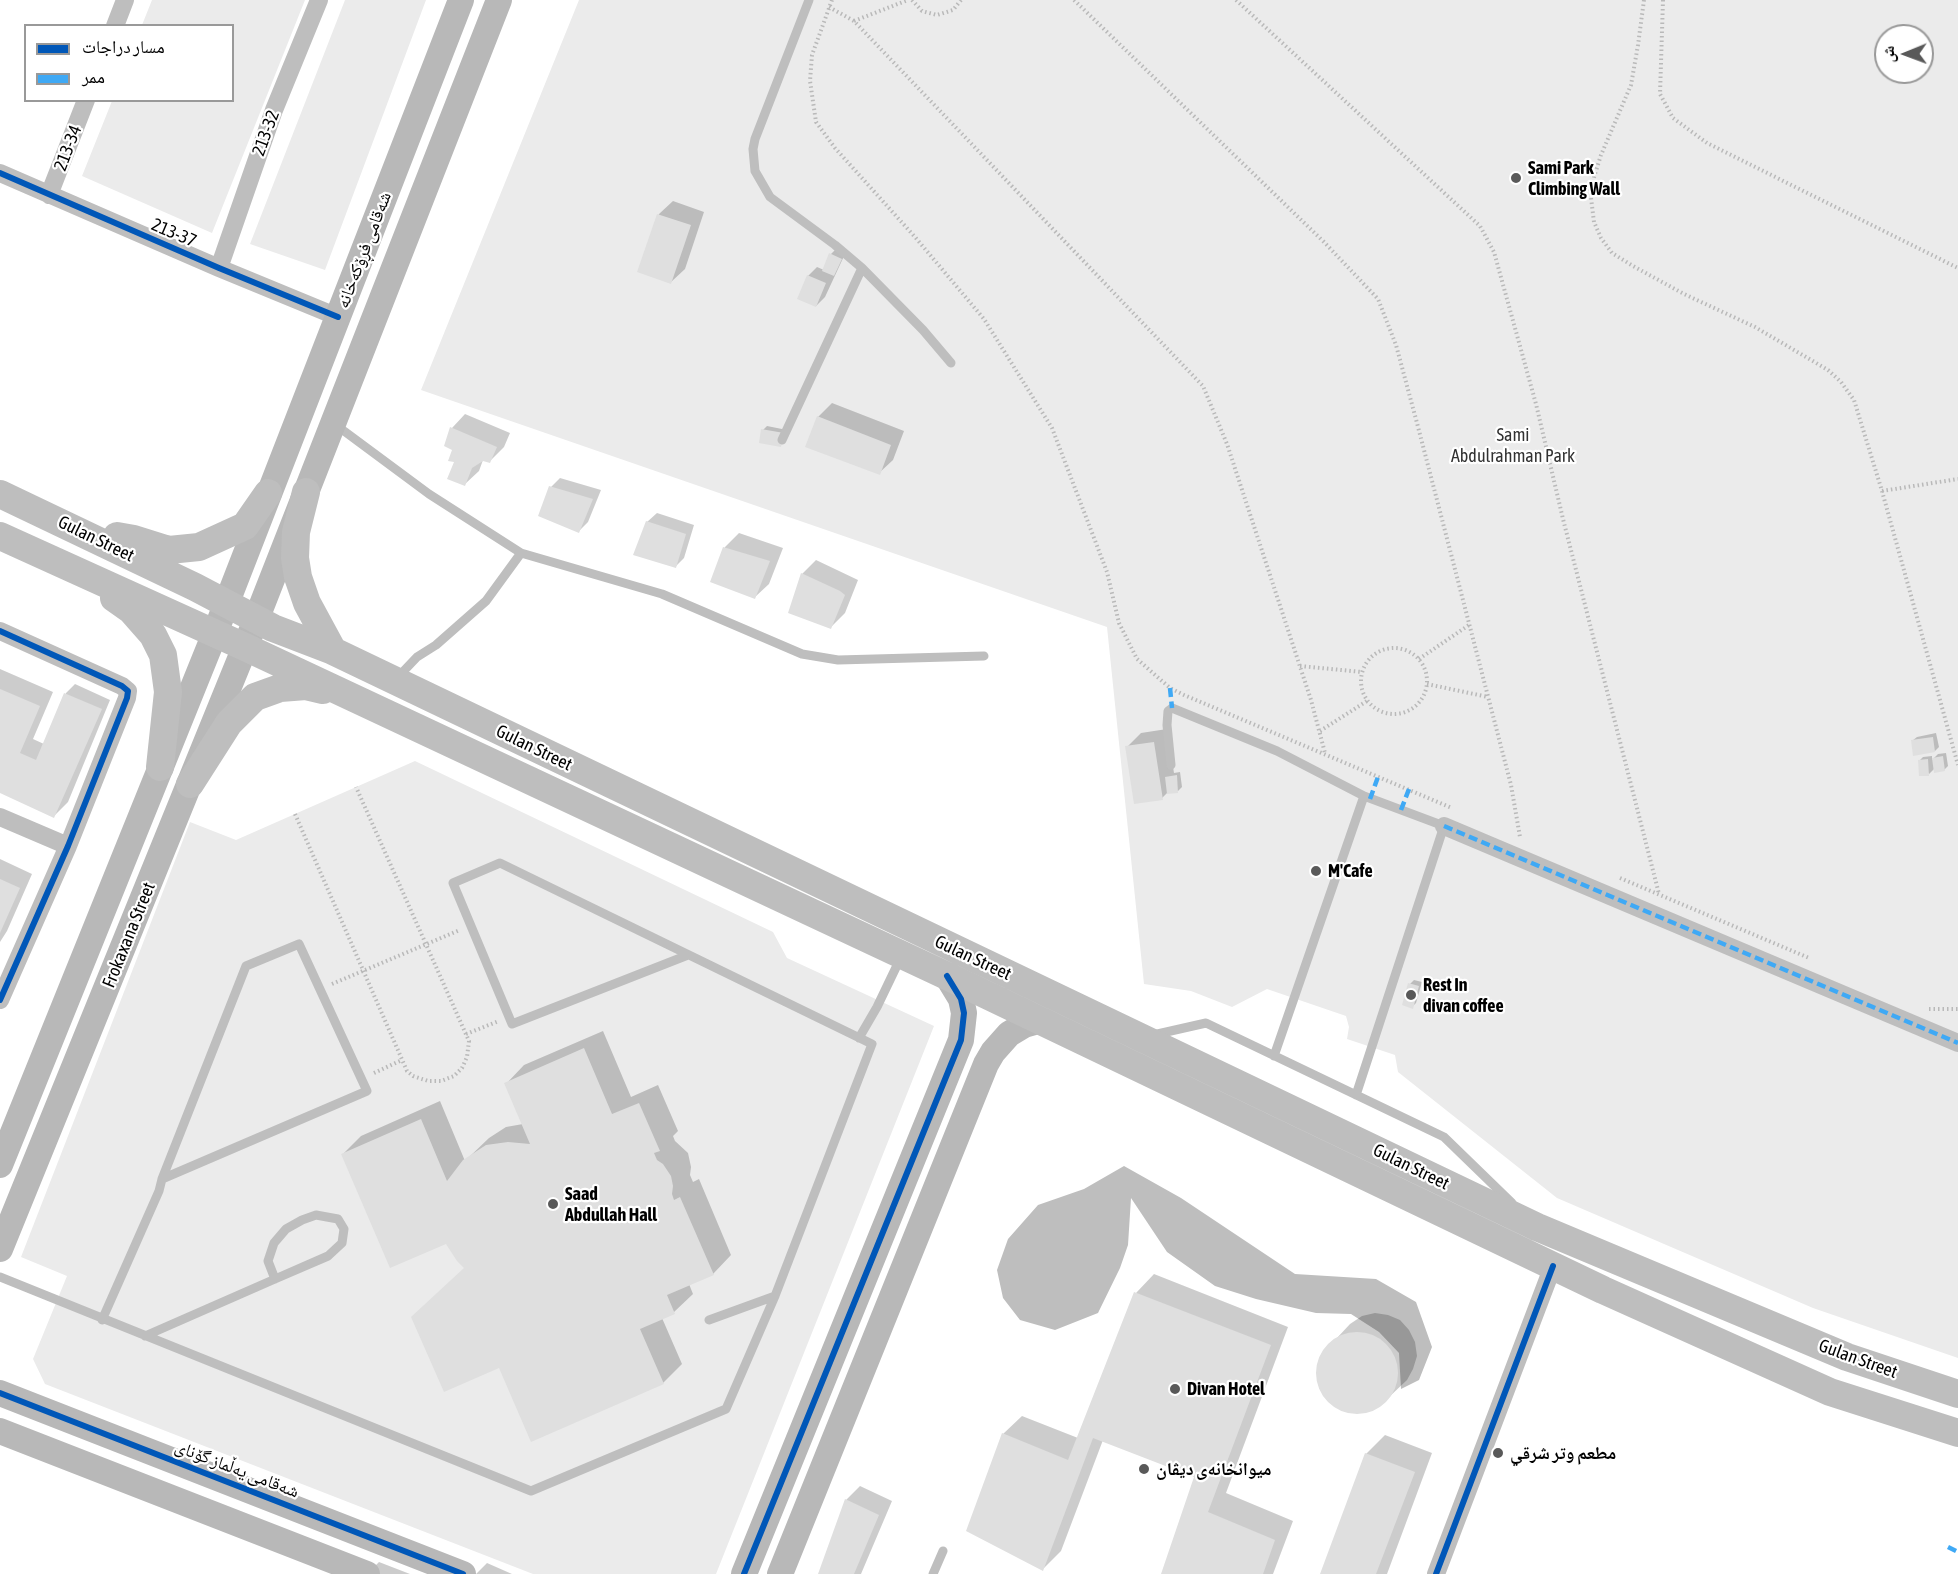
<!DOCTYPE html>
<html>
<head>
<meta charset="utf-8">
<style>
  body { margin:0 }
  #map { position:relative; width:1958px; height:1574px; overflow:hidden; background:#fff; font-family:"Asap Condensed","Noto Naskh Arabic",sans-serif }
  canvas { display:block }
  .legend { position:absolute; left:24px; top:24px; width:210px; height:78px; box-sizing:border-box; background:#fff; border:2px solid #999; margin:0; padding:8px 10px; list-style:none; font-size:18px; color:#000 }
  .legend li { display:flex; align-items:center; gap:12px; height:30px }
  .legend b { width:30px; border:2px solid #999 }
  .north { position:absolute; left:1874px; top:24px; width:60px; height:60px; box-sizing:border-box; background:#fff; border:2px solid #999; border-radius:50%; rotate:269deg; font-size:16px; font-weight:700; line-height:24px; text-align:center; color:#000 }
  .north::after { content:''; display:block; margin:auto; width:21px; height:27px; background:#595959; clip-path:polygon(50% 0,100% 100%,50% 72%,0 100%) }
</style>
</head>
<body>
<div id="map">
<canvas width="1958" height="1574"></canvas>
<ul class="legend">
<li><b style="height:8px;background:#0057b8"></b>مسار دراجات</li>
<li><b style="height:8px;background:#3fa9f5"></b>ممر</li>
</ul>
<div class="north">ش</div>
</div>
<script>
const ctx = document.querySelector('canvas').getContext('2d');
ctx.lineJoin = 'round';
function paint(path, color) { ctx.fillStyle = color; ctx.fill(path, 'evenodd'); }
const shape = rows => new Path2D(rows.map(r => 'M' + r).join(''));
function strokePath(path, color, width, dash) { ctx.strokeStyle = color; ctx.lineWidth = width; ctx.lineCap = dash ? 'butt' : 'round'; ctx.setLineDash(dash || []); ctx.stroke(path); }
function write(font, color, halo, rows, align = 'center') {
  ctx.font = font + ' "Asap Condensed","Noto Naskh Arabic",sans-serif'; ctx.lineWidth = 4.5; ctx.setLineDash([]); ctx.textBaseline = 'middle'; ctx.strokeStyle = halo; ctx.fillStyle = color; for (const [text, x, y, turn = 0] of rows) {
    ctx.save(); ctx.translate(x, y); ctx.rotate((+turn || 0) * Math.PI / 180); ctx.textAlign = isNaN(turn) ? turn : align; if (halo) ctx.strokeText(text, 0, 0); ctx.fillText(text, 0, 0); ctx.restore();
  }
}
const green = shape([
  [152,0,305,0,212,233,82,176,112,101,232,100,232,26,142,25],
  [345,0,426,0,325,270,250,244],
  [579,0,1958,0,1958,1358,1813,1308,1557,1198,1398,1072,1395,1055,1347,1039,1349,1027,1346,1016,1267,989,1232,1007,1191,991,1144,984,1107,627,421,390],
  [1886,36,1922,36,1922,72,1886,72],
  [415,761,773,932,787,958,934,1026,716,1574,533,1574,45,1384,33,1359,67,1276,21,1257,190,822,236,840]
]);
const water = shape([
  [1124,1166,1181,1198,1295,1274,1376,1279,1416,1302,1432,1347,1419,1380,1401,1389,1399,1353,1379,1332,1351,1314,1316,1313,1256,1299,1215,1286,1167,1252,1131,1198,1128,1245,1120,1268,1098,1313,1055,1330,1020,1320,1003,1298,997,1270,1008,1239,1038,1205,1084,1189]
]);
const shadow = shape([
  [673,201,704,212,685,269,671,282,639,271,659,214],
  [835,250,845,254,825,297,816,306,808,276,817,267,824,270,831,254],
  [832,403,904,431,893,460,879,473,818,417],
  [465,414,510,433,504,447,490,461,483,460,479,471,465,484,456,461,452,428],
  [767,426,787,430,784,441,780,446,763,430],
  [560,478,601,490,588,522,579,531,551,487],
  [657,513,694,525,684,558,675,567,647,522],
  [739,533,783,548,769,584,755,597,712,581,725,547],
  [816,560,858,580,845,613,831,627,802,574],
  [0,669,53,692,33,739,44,744,66,693,75,684,110,700,68,802,54,816,0,792],
  [1167,729,1174,773,1180,772,1182,787,1178,791,1168,792,1162,798,1127,747,1141,733],
  [1936,733,1939,747,1935,751,1912,741,1917,737],
  [1946,753,1948,766,1944,770,1935,768,1929,774,1919,761,1923,757,1932,756,1932,760,1938,754],
  [0,859,32,874,7,931,0,942],
  [1414,980,1422,982,1416,1003,1412,1007,1410,984],
  [603,1031,631,1097,658,1085,678,1131,673,1136,675,1141,688,1153,691,1167,690,1175,693,1182,699,1179,731,1255,713,1274,689,1284,693,1294,674,1312,662,1318,682,1364,663,1383,465,1267,447,1242,343,1154,361,1136,440,1101,465,1161,489,1138,506,1127,523,1124,506,1084,524,1065],
  [1154,1274,1288,1327,1226,1493,1293,1521,1273,1574,1163,1574,1196,1476,1103,1440,1061,1551,1043,1569,1003,1434,1022,1416,1078,1438,1136,1293],
  [1375,1313,1388,1315,1400,1320,1409,1330,1415,1342,1417,1356,1413,1369,1407,1380,1387,1399,1377,1407,1365,1411,1353,1412,1341,1409,1330,1401,1322,1391,1319,1379,1318,1367,1322,1354,1350,1324,1362,1316],
  [1385,1435,1432,1453,1387,1574,1321,1574,1366,1454],
  [860,1486,892,1501,861,1574,819,1574,846,1500],
  [379,1562,410,1574,367,1574],
  [487,1563,512,1574,476,1574]
]);
const building = shape([
  [657,214,691,225,671,284,637,272],
  [829,253,842,259,834,276,822,271],
  [807,275,826,283,816,307,797,299],
  [817,416,891,445,880,475,805,447],
  [450,427,497,447,490,463,483,461,472,468,465,486,447,479,454,462,448,461,452,450,444,446],
  [761,429,784,433,781,447,759,443],
  [549,486,593,499,579,533,538,516],
  [646,521,686,534,676,568,633,555],
  [723,547,770,561,755,599,710,582],
  [801,573,840,591,845,595,831,629,788,613],
  [0,689,40,706,20,753,36,760,64,693,102,709,54,818,0,793],
  [1933,737,1935,752,1913,756,1911,740],
  [1154,742,1163,800,1134,804,1125,746],
  [1943,756,1945,771,1934,773,1932,758],
  [1928,759,1929,776,1919,776,1918,760],
  [1177,775,1178,793,1167,794,1165,777],
  [0,879,20,888,0,933],
  [1408,983,1419,986,1413,1009,1402,1005],
  [584,1048,612,1114,639,1103,660,1151,654,1153,657,1160,663,1164,671,1176,673,1186,672,1194,674,1200,680,1197,714,1275,667,1295,675,1314,640,1329,664,1384,531,1442,499,1368,444,1392,411,1317,464,1268,457,1261,446,1244,390,1268,341,1154,421,1119,447,1181,463,1160,486,1145,508,1142,530,1144,504,1083],
  [1134,1292,1271,1345,1208,1512,1275,1540,1263,1574,1161,1574,1194,1477,1093,1438,1043,1571,966,1531,1002,1433,1068,1460],
  '1316 1373a41 41 0 1 1 82 0a41 41 0 1 1-82 0Z',
  [1365,1453,1415,1472,1376,1574,1320,1574],
  [845,1499,879,1515,854,1574,818,1574]
]);
const path = shape([
  [832,0,812,55,810,81,816,122,835,148,915,237,984,319,1052,428,1107,572,1119,623,1137,659,1170,688,1184,695,1452,808],
  [912,0,922,11,937,15,953,10,961,0],
  [1074,0,1324,242,1378,299,1396,345,1417,423,1511,785,1520,837],
  [1236,0,1480,226,1494,252,1536,404,1563,519,1659,894],
  [1644,0,1638,45,1631,85,1601,155,1590,190,1594,222,1601,238,1612,253,1633,266,1684,294,1755,327,1828,370,1841,382,1854,400,1882,491,1958,765],
  [1663,0,1660,94,1673,118,1707,143,1958,268],
  [829,7,854,21,1203,386,1227,444,1311,700,1325,753],
  [854,21,908,0],
  [1882,491,1958,479],
  '1361 681a33 33 0 1 1 66 0a33 33 0 1 1-66 0Z',
  [1419,659,1469,625],
  [1300,666,1362,672],
  [1427,684,1488,697],
  [1320,731,1367,701],
  [295,814,407,1071,413,1076,428,1081,441,1081,454,1076,462,1068,467,1057,469,1041,356,787],
  [1620,878,1809,958],
  [332,984,460,930],
  [1929,1009,1958,1009],
  [466,1034,499,1021],
  [374,1073,402,1060]
]);
const lane = shape([
  [809,0,755,139,753,149,755,171,770,197,835,245,862,268,923,330,951,363],
  [344,431,429,494,521,553],
  [782,440,862,268],
  [398,677,417,657,436,645,486,601,521,553,662,594,802,654,838,660,984,656],
  [1171,765,1167,725,1168,711,1172,708,1277,751,1364,796,1444,826,1356,1095],
  [1153,1035,1206,1023,1444,1137,1512,1203],
  [859,1038,877,1007,901,957],
  [1274,1056,1364,796],
  [0,1277,531,1491,726,1409,775,1296,872,1044,500,863,453,883,512,1024,688,955],
  [102,1320,159,1191,162,1179,246,966,299,944,367,1091,162,1179],
  [709,1320,775,1296],
  [145,1336,275,1279,328,1256,342,1243,344,1229,338,1219,316,1215,302,1220,286,1229,274,1243,268,1261,275,1279],
  [933,1574,943,1551]
]);
const street = shape([
  [115,26,125,0],
  [0,173,219,268,338,317],
  [49,195,86,100],
  [219,268,274,110,319,0],
  [0,631,122,686,128,691,127,698,68,846,0,1000],
  [0,817,68,846],
  [1444,826,1958,1043],
  [1436,1574,1553,1266]
]);
const secondary = shape([
  [0,1165,215,633,461,0],
  [0,1249,256,620,499,0],
  [0,1393,463,1574],
  [0,1431,367,1574],
  [744,1574,961,1040,964,1013,961,999,947,976],
  [780,1574,986,1064,993,1052,1009,1034,1024,1025,1038,1021]
]);
const primary = shape([
  [306,492,296,532,295,558,298,577,307,603,333,651],
  [0,494,195,587,273,628,333,651,1537,1227,1847,1357,1958,1394],
  [0,536,245,647,947,976,1603,1290,1830,1392,1958,1433],
  [117,536,134,539,169,550,199,547,245,526,268,493],
  [114,598,131,610,153,635,163,655,168,692,160,767],
  [190,784,229,723,255,697,280,688,306,686,323,690]
]);
const quiet = shape([
  [1170,688,1172,708],
  [1370,799,1378,777],
  [1401,810,1409,789],
  [1444,826,1958,1043],
  [1948,1547,1958,1552]
]);
const cycleway = shape([
  [0,173,219,268,338,317],
  [0,631,122,686,128,691,127,698,68,846,0,1000],
  [0,1393,463,1574],
  [744,1574,961,1040,964,1013,961,999,947,976],
  [1436,1574,1553,1266]
]);
const markers = [
  [1516,178,6,"#595959"],
  [1316,871,6,"#595959"],
  [1411,995,6,"#595959"],
  [553,1204,6,"#595959"],
  [1175,1389,6,"#595959"],
  [1498,1453,6,"#595959"],
  [1144,1469,6,"#595959"]
];
const streetNames = [
  ["213-32",266,133,-70],
  ["213-34",68,148,-69],
  ["213-37",174,233,23],
  ["شەقامی فڕۆکەخانە",364,250,-69],
  ["Gulan Street",96,539,26],
  ["Gulan Street",534,748,26],
  ["Frokaxana Street",129,935,-68],
  ["Gulan Street",973,958,25],
  ["Gulan Street",1411,1167,26],
  ["Gulan Street",1858,1359,20],
  ["شەقامی یەڵماز گۆنای",237,1469,21]
];
const poiNames = [
  ["Sami Park",1528,168],
  ["Climbing Wall",1528,189],
  ["M'Cafe",1328,871],
  ["Rest In",1423,985],
  ["divan coffee",1423,1006],
  ["Saad",565,1194],
  ["Abdullah Hall",565,1215],
  ["Divan Hotel",1187,1389],
  ["مطعم وتر شرقي",1510,1453],
  ["میوانخانەی دیڤان",1156,1469]
];
const parkNames = [
  ["Sami",1513,435],
  ["Abdulrahman Park",1513,456]
];
paint(green, '#ebebeb');
paint(water, '#bebebe');
paint(shadow, '#0003');
paint(building, '#dfdfdf');
strokePath(path, '#b9b9b9', 4, [1.5, 3]);
strokePath(lane, '#bebebe', 9);
strokePath(street, '#bebebe', 18);
strokePath(secondary, '#b8b8b8', 26);
strokePath(primary, '#bebebe', 28);
strokePath(quiet, '#3fa9f5', 4.5, [9, 4.5]);
strokePath(cycleway, '#0057b8', 6);
for (const [x, y, r, color] of markers) { const dot = new Path2D(); dot.arc(x, y, r, 0, 2 * Math.PI); ctx.fillStyle = color; ctx.fill(dot); strokePath(dot, '#fff', 2); }
write('18px', '#000', '#fff', streetNames);
write('bold 18px', '#000', '#fff', poiNames, 'left');
write('18px', '#323232', '#fff', parkNames);
</script>
</body>
</html>
